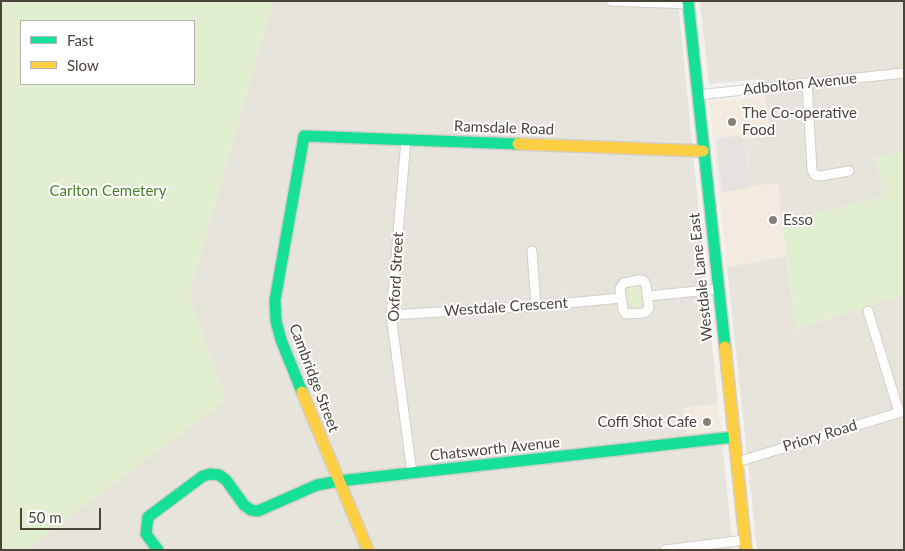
<!DOCTYPE html>
<html>
<head>
<meta charset="utf-8">
<style>
  body { margin:0 }
  #map { position:relative; width:905px; height:551px; overflow:hidden; background:#f4f2ee; font-family:Lato,sans-serif }
  canvas { display:block }
  .frame { position:absolute; inset:0; border:2px solid #4b4439; pointer-events:none }
  .legend { position:absolute; left:20px; top:20px; width:175px; height:65px; box-sizing:border-box; background:#fff; border:1px solid #b7b4b0; margin:0; padding:6px 9px; list-style:none; font-size:15px; color:#4b4439 }
  .legend li { display:flex; align-items:center; gap:10px; height:25px }
  .legend b { width:25px; border:1px solid #b7b4b0 }
  .scale { position:absolute; left:20px; top:508px; width:81px; height:22px; box-sizing:border-box; border:2px solid #4b4439; border-top:0; padding-left:6px; font-size:15px; line-height:18px; white-space:nowrap; color:#4b4439; -webkit-text-stroke:4px #fff; paint-order:stroke }
</style>
</head>
<body>
<div id="map">
<canvas width="905" height="551"></canvas>
<div class="frame"></div>
<ul class="legend">
<li><b style="height:6px;background:#16e098"></b>Fast</li>
<li><b style="height:6px;background:#ffcf43"></b>Slow</li>
</ul>
<div class="scale">50 m</div>
</div>
<script>
const ctx = document.querySelector('canvas').getContext('2d');
ctx.lineJoin = 'round';
function paint(path, color) { ctx.fillStyle = color; ctx.fill(path, 'evenodd'); }
const shape = rows => new Path2D(rows.map(r => 'M' + r).join(''));
function strokePath(path, color, width, dash) { ctx.strokeStyle = color; ctx.lineWidth = width; ctx.lineCap = dash ? 'butt' : 'round'; ctx.setLineDash(dash || []); ctx.stroke(path); }
function write(font, color, halo, rows, align = 'center') {
  ctx.font = font + ' Lato,sans-serif'; ctx.lineWidth = 4; ctx.setLineDash([]); ctx.textBaseline = 'middle'; ctx.strokeStyle = halo; ctx.fillStyle = color; for (const [text, x, y, turn = 0] of rows) {
    ctx.save(); ctx.translate(x, y); ctx.rotate((+turn || 0) * Math.PI / 180); ctx.textAlign = isNaN(turn) ? turn : align; if (halo) ctx.strokeText(text, 0, 0); ctx.fillText(text, 0, 0); ctx.restore();
  }
}
const residential = shape([
  [273,1,678,1,718,404,683,408,686,434,721,430,733,550,25,550,226,400,189,295],
  [700,1,904,1,904,151,875,157,884,196,782,222,778,183,751,187,746,139,770,136,762,79,709,84],
  [786,256,796,329,904,295,904,550,757,550,727,267]
]);
const commercial = shape([
  [765,96,770,136,746,140,751,186,778,183,786,256,727,267,709,102],
  [718,404,721,430,686,434,683,408]
]);
const green = shape([
  [1,1,273,1,189,295,226,400,25,550,1,550],
  [21,21,194,21,194,84,21,84],
  [904,151,904,295,796,329,782,222,884,196,875,157],
  [637,285,642,288,645,302,641,306,633,308,628,303,626,291,629,287]
]);
const parking = shape([
  [745,135,751,188,722,192,716,139]
]);
const street = shape([
  [611,1,689,4],
  [807,83,812,170,815,175,820,176,849,171],
  [697,95,904,73],
  [406,140,391,315,412,473],
  [532,251,536,306],
  [639,280,644,281,646,285,649,308,646,312,643,313,626,314,623,310,620,288,624,283,639,280],
  [648,296,718,289],
  [868,311,899,412],
  [391,315,536,306,621,298],
  [737,462,904,411],
  [665,550,745,540]
]);
const fast = shape([
  [688,1,725,347],
  [302,392,281,340,276,321,275,300,304,136,518,144],
  [158,550,146,534,148,517,203,476,210,474,219,475,226,480,244,505,251,510,258,511,317,485,339,481,734,437]
]);
const slow = shape([
  [518,144,703,151],
  [725,347,746,550],
  [302,392,368,550]
]);
const markers = [
  [732,122,5,"#868178"],
  [773,220,5,"#868178"],
  [707,422,5,"#868178"]
];
const streetNames = [
  ["Adbolton Avenue",800,84,-6],
  ["Ramsdale Road",504,128,2],
  ["Oxford Street",396,277,-87],
  ["Westdale Lane East",701,277,-96],
  ["Westdale Crescent",506,307,-4],
  ["Cambridge Street",314,378,69],
  ["Priory Road",820,436,-17],
  ["Chatsworth Avenue",495,449,-6]
];
const poiNames = [
  ["The Co-operative",742,113],
  ["Food",742,130],
  ["Esso",783,220],
  ["Coffi Shot Cafe",697,422,"right"]
];
const parkNames = [
  ["Carlton Cemetery",108,191]
];
paint(residential, '#e7e4dc');
paint(commercial, '#f3ebdf');
paint(green, '#e1eecf');
paint(parking, '#e6e3df');
strokePath(street, '#d2d0cb', 11);
strokePath(fast, '#d3cfc5', 14);
strokePath(slow, '#d3cfc5', 14);
strokePath(street, '#fdfdfc', 9);
strokePath(fast, '#16e098', 11);
strokePath(slow, '#ffcf43', 11);
for (const [x, y, r, color] of markers) { const dot = new Path2D(); dot.arc(x, y, r, 0, 2 * Math.PI); ctx.fillStyle = color; ctx.fill(dot); strokePath(dot, '#fff', 2); }
write('15px', '#4b4439', '#fff', streetNames);
write('15px', '#4b4439', '#fff', poiNames, 'left');
write('15px', '#4a7f2a', '#fff', parkNames);
</script>
</body>
</html>
